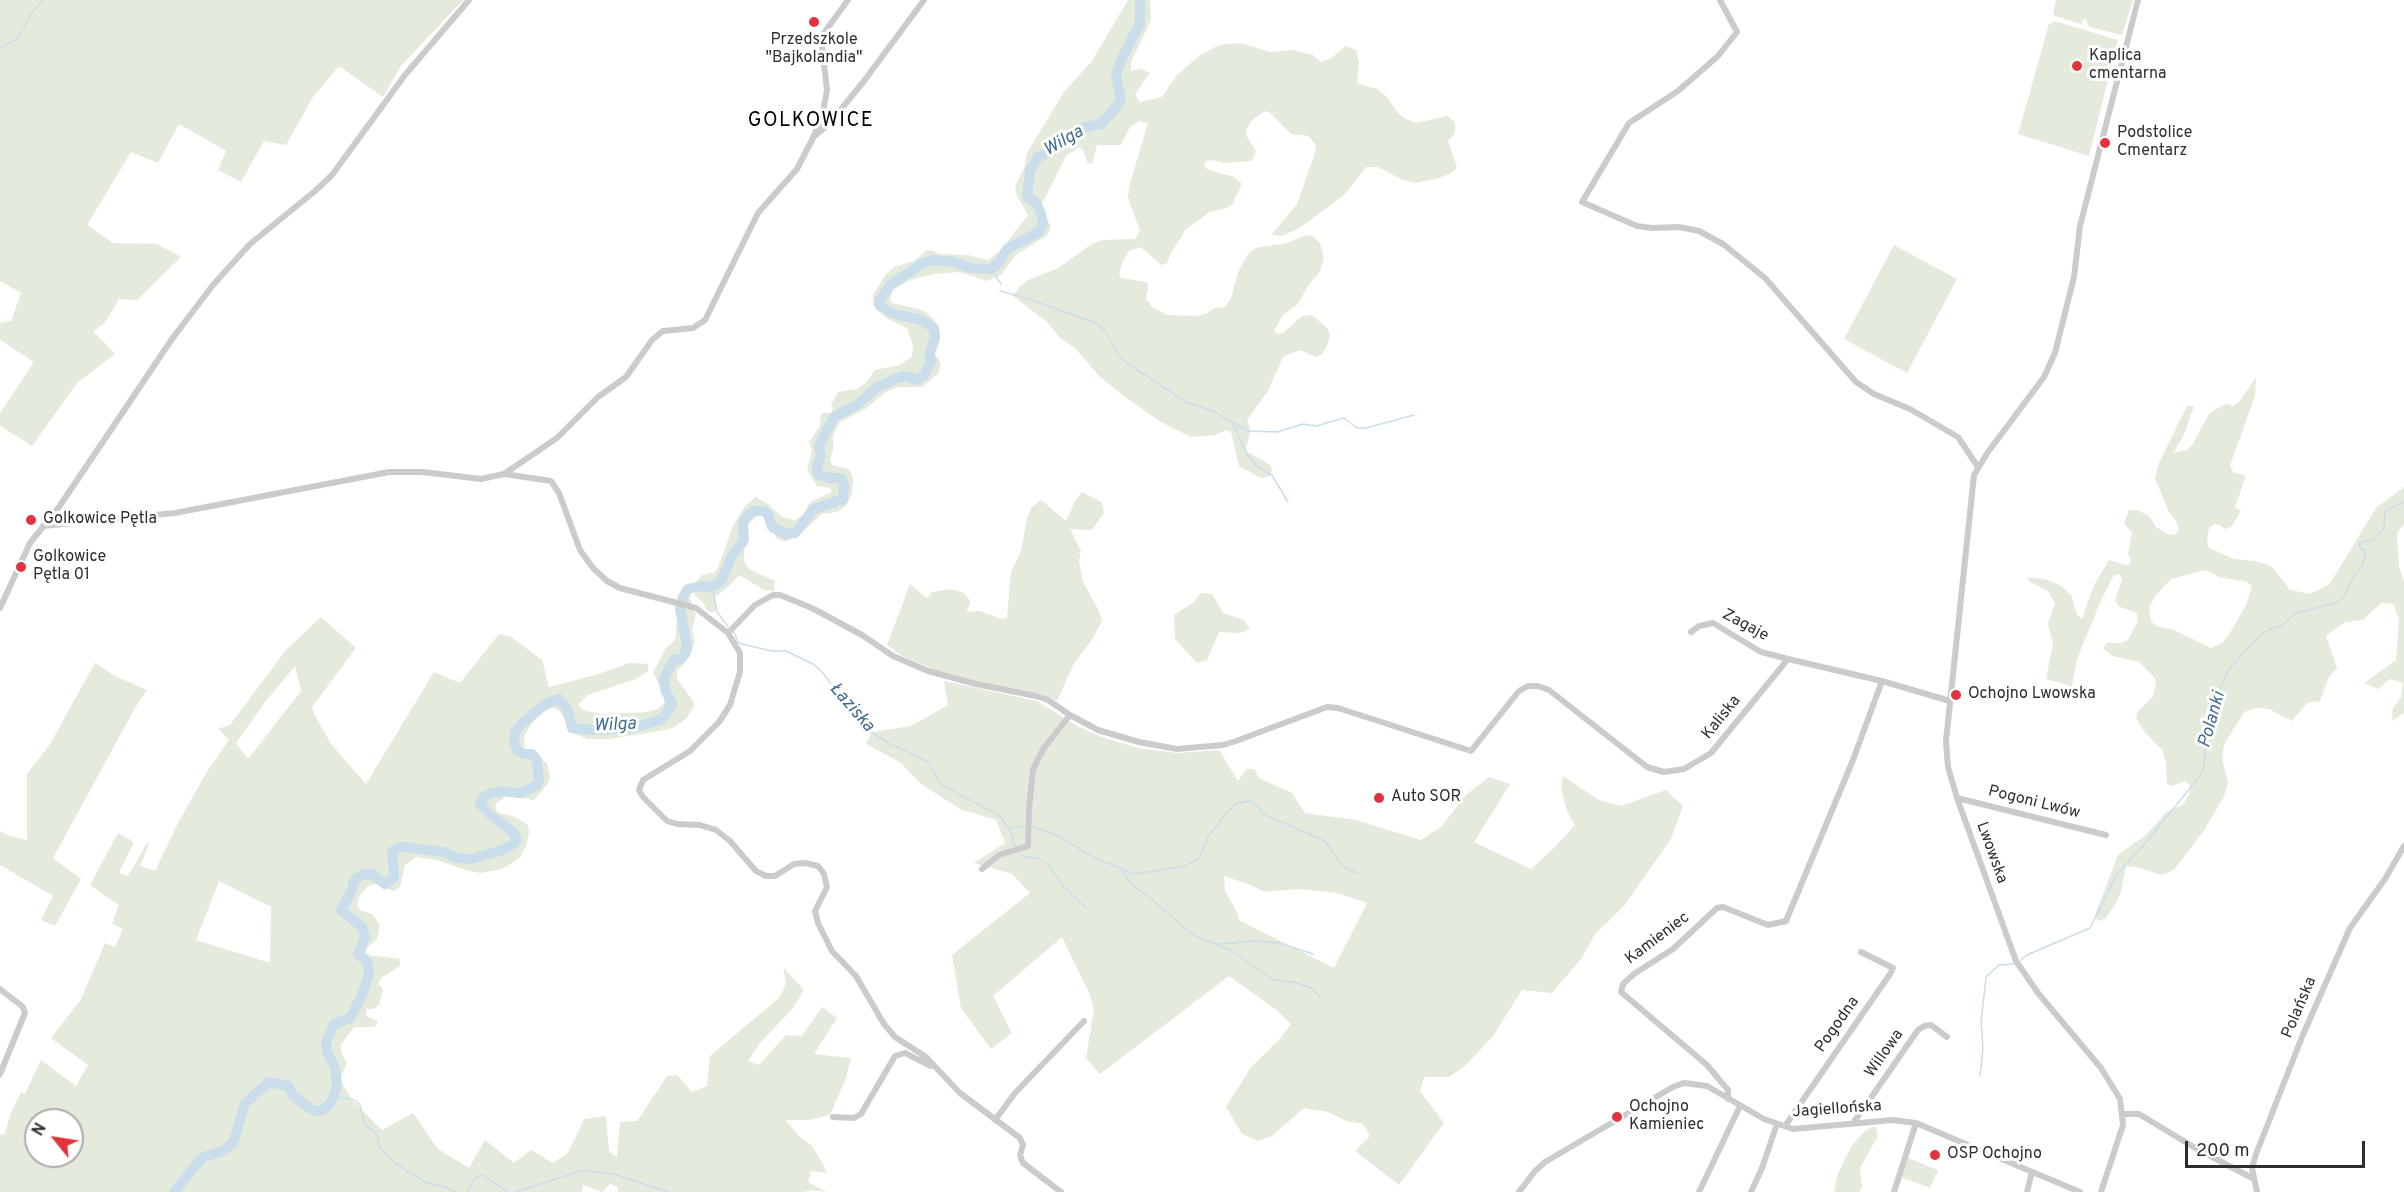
<!DOCTYPE html>
<html>
<head>
<meta charset="utf-8">
<style>
  body { margin:0 }
  #map { position:relative; width:2404px; height:1192px; overflow:hidden; background:#fff; font-family:Overpass,sans-serif }
  canvas { display:block }
  .north { position:absolute; left:24px; top:1108px; width:60px; height:60px; box-sizing:border-box; background:#fff; border:2px solid #ababab; border-radius:50%; rotate:300deg; font-size:16px; font-weight:700; line-height:24px; text-align:center; color:#2e2e2e }
  .north::after { content:''; display:block; margin:auto; width:21px; height:27px; background:#e2343d; clip-path:polygon(50% 0,100% 100%,50% 72%,0 100%) }
  .scale { position:absolute; left:2185px; top:1141px; width:180px; height:27px; box-sizing:border-box; border:3px solid #2e2e2e; border-top:0; padding-left:8px; font-size:18px; line-height:21px; white-space:nowrap; color:#2e2e2e; -webkit-text-stroke:4px #fff; paint-order:stroke }
</style>
</head>
<body>
<div id="map">
<canvas width="2404" height="1192"></canvas>
<div class="north">N</div>
<div class="scale">200 m</div>
</div>
<script>
const ctx = document.querySelector('canvas').getContext('2d');
ctx.lineJoin = 'round';
function paint(path, color) { ctx.fillStyle = color; ctx.fill(path, 'evenodd'); }
const shape = rows => new Path2D(rows.map(r => 'M' + r).join(''));
function strokePath(path, color, width, dash) { ctx.strokeStyle = color; ctx.lineWidth = width; ctx.lineCap = dash ? 'butt' : 'round'; ctx.setLineDash(dash || []); ctx.stroke(path); }
function write(font, color, halo, rows, align = 'center') {
  ctx.font = font + ' Overpass,sans-serif'; ctx.lineWidth = 6; ctx.setLineDash([]); ctx.textBaseline = 'middle'; ctx.strokeStyle = halo; ctx.fillStyle = color; for (const [text, x, y, turn = 0] of rows) {
    ctx.save(); ctx.translate(x, y); ctx.rotate((+turn || 0) * Math.PI / 180); ctx.textAlign = isNaN(turn) ? turn : align; if (halo) ctx.strokeText(text, 0, 0); ctx.fillText(text, 0, 0); ctx.restore();
  }
}
const green = shape([
  [0,0,463,0,401,66,383,97,339,66,313,97,286,145,264,141,241,182,218,170,226,151,179,124,158,163,131,152,87,225,113,243,157,244,181,257,137,300,119,299,104,324,93,331,115,354,77,383,32,446,0,426,0,413,34,362,0,340,0,323,11,321,21,293,0,281],
  [1128,0,1150,0,1151,20,1131,62,1131,71,1141,69,1150,73,1135,94,1140,102,1162,97,1176,76,1200,55,1219,45,1240,43,1271,52,1292,50,1313,55,1321,62,1330,59,1346,46,1356,50,1359,61,1357,83,1377,89,1386,96,1398,113,1406,119,1416,123,1447,116,1455,122,1455,133,1448,141,1457,168,1453,172,1437,179,1414,183,1403,180,1378,167,1366,167,1345,194,1331,205,1298,229,1282,236,1271,235,1297,204,1316,150,1315,144,1308,136,1291,134,1270,113,1265,111,1251,121,1246,131,1247,137,1256,151,1252,161,1223,163,1212,160,1206,161,1204,166,1208,170,1234,177,1242,184,1232,205,1227,208,1210,212,1186,229,1171,253,1167,263,1161,265,1141,247,1129,251,1123,261,1119,273,1121,278,1147,282,1148,288,1146,299,1152,307,1167,315,1195,316,1205,314,1214,308,1225,307,1231,298,1238,272,1248,254,1256,248,1287,243,1307,235,1313,236,1320,243,1324,259,1318,275,1310,283,1297,305,1283,315,1274,330,1277,334,1283,333,1302,316,1312,315,1328,329,1330,335,1327,346,1321,355,1315,357,1300,350,1284,356,1267,392,1247,420,1251,431,1246,447,1248,452,1270,465,1272,471,1270,476,1264,478,1259,477,1239,466,1231,432,1226,430,1215,435,1191,437,1161,422,1125,397,1099,376,1076,349,1061,339,1047,322,1013,296,1019,287,1028,280,1058,268,1092,244,1103,240,1135,239,1140,230,1128,198,1129,187,1148,123,1139,121,1130,127,1121,145,1097,145,1092,164,1087,163,1083,149,1078,148,1066,156,1042,204,1043,214,1051,226,1048,235,1016,255,1001,275,987,281,959,272,934,274,910,280,893,290,890,299,892,303,919,309,927,313,934,320,938,329,927,346,928,351,939,359,941,364,938,374,922,387,898,387,884,393,867,408,840,422,833,435,833,450,830,460,832,465,849,469,853,478,852,493,846,506,837,512,822,514,798,536,785,542,776,538,768,516,764,513,760,513,745,527,744,561,749,569,775,581,774,591,764,590,739,575,729,586,715,597,717,607,715,611,711,613,707,610,703,602,695,596,696,582,702,575,715,572,718,568,733,526,745,506,756,497,768,504,782,517,795,520,803,515,810,502,832,492,830,488,817,486,807,470,812,451,809,442,820,426,821,413,831,413,833,409,831,405,838,392,857,389,866,383,875,370,900,365,912,356,913,346,907,328,886,318,873,305,873,295,886,274,894,267,914,261,926,251,931,250,940,254,968,255,988,260,1000,251,1028,215,1017,196,1015,186,1024,168,1027,153,1064,92,1092,61],
  [2056,0,2133,0,2122,35,2089,27,2085,18,2081,24,2055,16,2053,12],
  [2055,21,2118,40,2089,156,2018,134,2049,24],
  [1894,245,1957,279,1907,373,1844,339],
  [2256,377,2255,396,2230,465,2233,472,2246,476,2235,507,2241,511,2231,527,2225,529,2220,525,2214,524,2209,528,2207,541,2209,548,2234,559,2255,561,2268,565,2274,569,2290,590,2310,594,2329,585,2376,508,2404,487,2404,525,2398,531,2397,538,2399,566,2404,581,2404,713,2392,721,2393,708,2401,697,2403,683,2390,679,2378,689,2364,683,2396,660,2399,619,2393,604,2381,603,2363,620,2345,622,2326,636,2337,668,2329,677,2320,701,2307,703,2292,721,2269,709,2256,708,2244,712,2224,745,2222,758,2228,783,2224,796,2205,829,2174,870,2162,875,2136,867,2126,866,2121,892,2116,903,2105,919,2098,921,2095,915,2118,855,2147,834,2166,812,2184,804,2190,791,2190,785,2185,781,2173,786,2167,784,2166,763,2162,750,2143,730,2136,718,2138,711,2153,697,2156,683,2153,676,2139,662,2113,656,2103,649,2107,643,2121,643,2128,640,2138,621,2137,613,2118,606,2115,600,2122,580,2120,574,2114,575,2102,598,2077,659,2072,686,2046,679,2053,644,2048,624,2055,603,2048,591,2030,582,2027,577,2048,580,2061,586,2071,595,2077,614,2082,619,2094,585,2109,560,2129,566,2131,560,2128,554,2132,533,2124,523,2129,510,2137,510,2149,516,2156,527,2168,534,2175,535,2179,529,2177,522,2169,512,2155,479,2158,465,2187,406,2194,406,2183,437,2173,453,2186,450,2192,445,2209,414,2221,406,2227,404,2233,406,2239,402],
  [2206,570,2219,577,2247,582,2252,586,2246,605,2230,633,2222,643,2211,648,2174,630,2156,626,2151,621,2149,607,2156,595,2171,579],
  [1082,492,1102,502,1104,513,1092,530,1070,529,1081,551,1079,561,1083,582,1099,611,1102,621,1092,640,1073,665,1057,701,1036,693,976,682,935,670,902,656,887,645,910,584,927,598,932,592,952,589,964,593,971,602,966,612,980,611,1002,619,1007,617,1011,572,1021,551,1027,518,1032,507,1041,500,1066,521,1075,501],
  [688,592,696,615,692,629,695,642,690,656,677,672,677,679,693,701,694,707,686,719,673,728,660,731,609,739,587,739,575,734,560,712,554,708,542,712,532,723,525,735,524,742,525,749,547,763,550,777,548,784,534,800,506,796,495,805,497,812,515,817,527,824,529,831,527,844,520,858,502,869,480,873,465,870,437,860,416,857,405,865,400,887,394,891,375,884,368,886,359,897,357,904,360,910,372,914,380,925,377,939,366,949,368,955,400,959,400,966,381,978,378,984,383,989,379,1005,373,1009,366,1009,366,1016,378,1021,375,1027,354,1027,341,1044,341,1051,347,1063,341,1077,342,1084,353,1101,382,1130,413,1113,438,1149,469,1168,485,1140,514,1163,531,1150,553,1163,568,1153,584,1119,606,1116,609,1151,617,1157,620,1122,637,1121,667,1076,677,1075,692,1092,707,1086,710,1056,780,997,786,984,783,967,804,990,793,1008,761,1042,748,1061,759,1065,786,1035,802,1036,822,1007,837,1018,814,1054,851,1058,846,1078,830,1115,809,1120,785,1120,800,1137,812,1146,824,1166,827,1173,811,1171,808,1182,826,1192,812,1190,803,1192,618,1192,618,1187,610,1184,602,1192,583,1185,582,1192,0,1192,0,1134,4,1135,12,1110,21,1092,25,1094,41,1060,76,1086,88,1065,51,1038,81,999,105,943,115,947,123,929,112,924,119,905,90,885,118,833,134,842,119,873,128,876,147,843,149,844,140,866,155,871,178,823,206,773,229,740,218,729,230,725,286,650,321,617,356,648,312,707,313,712,331,744,366,784,434,672,460,683,499,634,511,637,542,660,549,687,599,674,629,663,648,664,648,671,636,679,588,695,578,705,582,710,601,714,647,712,659,708,664,703,665,697,653,673,665,649,675,640,678,609],
  [295,666,301,691,248,759,236,743,265,702],
  [219,881,271,907,270,963,196,940],
  [36,1120,72,1120,72,1156,36,1156],
  [1201,593,1212,594,1223,613,1244,620,1250,629,1240,633,1219,632,1207,660,1197,663,1175,639,1174,615,1194,602],
  [95,663,115,676,147,690,135,708,53,858,81,879,55,926,41,920,53,896,0,865,0,831,10,836,27,840,27,774,50,744],
  [944,681,1037,701,1077,726,1102,737,1138,748,1177,753,1219,750,1238,781,1246,769,1254,769,1259,778,1292,793,1305,813,1356,820,1421,840,1441,827,1466,795,1489,777,1510,784,1474,842,1531,869,1554,848,1575,825,1567,811,1561,788,1563,776,1599,800,1621,806,1666,790,1683,806,1671,839,1624,906,1596,933,1581,959,1552,993,1522,990,1493,1036,1466,1065,1449,1077,1424,1077,1420,1091,1444,1123,1399,1185,1355,1151,1370,1136,1363,1124,1346,1121,1328,1112,1304,1108,1272,1136,1258,1141,1242,1134,1226,1107,1251,1067,1279,1040,1291,1024,1278,1011,1229,976,1100,1074,1086,1058,1094,1009,1090,995,1062,937,993,996,1012,1033,991,1049,961,1008,952,955,1030,893,1012,874,974,863,1005,843,996,820,960,809,921,784,901,763,866,744,872,732,911,726,948,705],
  [1224,876,1251,885,1264,892,1298,889,1337,893,1367,903,1334,968,1239,920,1238,914,1225,891],
  [1876,1126,1878,1136,1860,1168,1862,1187,1859,1192,1834,1192,1838,1173,1852,1145,1866,1130],
  [1908,1158,1938,1170,1930,1188,1901,1177]
]);
const stream = shape([
  [0,48,17,39,31,14,43,0],
  [991,269,1001,284],
  [1000,291,1032,300,1098,324,1106,332,1119,356,1127,363,1186,402,1213,411,1248,431,1277,432,1303,424,1316,426,1344,418,1357,428,1366,428,1414,415],
  [1233,424,1246,453,1256,466,1272,475,1288,502],
  [712,587,717,612,728,626],
  [734,632,738,642,742,644,772,651,786,651,813,664,823,673,862,726,888,743,928,762,939,782,945,787,999,815,1011,831,1015,847],
  [1032,826,1060,837,1093,857,1134,874,1185,866,1199,858,1208,837,1227,812,1237,803,1250,801,1258,806,1262,813,1268,816,1325,841,1338,860,1346,868,1359,874],
  [1009,828,1024,826],
  [1020,853,1025,857,1040,859,1049,866,1064,887,1087,909],
  [1122,871,1133,886,1149,897,1193,935,1230,950,1274,980,1298,983,1313,989,1320,997],
  [1217,944,1256,941,1279,943,1313,954],
  [2021,960,2027,955,2090,928,2117,874,2142,847,2200,776,2204,767,2207,734,2213,723,2220,689,2228,670,2258,637,2268,630,2283,625,2294,614,2338,602,2344,597,2355,574,2362,567,2365,556,2366,550,2361,549,2359,543,2374,539,2384,529,2385,512,2404,501],
  [1980,1076,1983,1048,1981,1022,1986,977,1999,965,2014,964],
  [334,1096,354,1100,360,1105,364,1123,377,1135,379,1147,395,1163,427,1183,445,1187,455,1192],
  [467,1192,474,1179,482,1175,508,1192],
  [516,1192,584,1170,614,1174,668,1192]
]);
const river = shape([
  [174,1192,203,1157,221,1152,233,1143,245,1103,269,1082,289,1086,293,1096,314,1111,321,1111,329,1105,334,1096,337,1085,335,1067,327,1052,326,1042,334,1024,350,1018,361,997,369,974,368,963,358,954,365,937,362,927,341,910,352,890,354,880,364,874,372,874,385,884,394,877,392,852,397,848,405,847,444,852,456,858,471,859,502,850,512,845,517,840,513,832,493,817,480,804,483,798,491,793,502,791,520,793,536,786,539,781,537,760,532,754,524,754,517,750,514,743,515,732,522,723,547,703,559,699,567,708,572,728,593,730,633,728,662,719,672,704,665,689,664,678,674,660,681,659,685,654,687,646,680,609,683,597,688,589,701,586,712,587,721,581,732,556,744,540,743,522,747,516,753,511,764,511,768,515,772,527,786,534,795,533,814,509,843,499,844,486,841,478,829,478,818,474,817,465,821,456,819,446,834,417,858,404,876,388,897,378,906,376,917,380,924,375,932,360,929,356,935,338,934,328,921,320,894,314,880,306,880,300,885,293,890,285,923,263,933,260,953,262,970,268,991,269,1000,261,1007,249,1039,232,1043,223,1041,214,1037,204,1027,196,1030,171,1038,157,1054,150,1081,128,1101,124,1114,110,1121,99,1116,76,1121,60,1140,23,1140,0]
]);
const minor = shape([
  [1720,0,1737,32,1718,56,1678,91,1629,123,1582,202,1637,226,1652,228,1679,227,1699,231,1723,244,1765,278,1856,382,1874,394,1910,409,1958,437,1978,467],
  [816,135,830,123,864,81,924,0],
  [504,474,551,481,559,493,580,550,593,568,607,581,620,588,696,608,728,633,740,653,740,672,730,705,719,722,690,751,643,780,639,790,643,797,667,821,677,824,700,825,716,830,730,841,756,871,766,876,775,876,794,864,805,863,818,866,824,874,827,887,815,911,818,923,832,951,856,976,884,1024,895,1037,926,1057,960,1093,1020,1138,1023,1145,1020,1155,1023,1163,1061,1192],
  [43,526,175,513,389,472,423,472,481,479,504,474,557,438,598,397,626,377,652,340,663,331,693,328,705,320,758,213,797,169,813,138,822,117,827,90,822,46,824,33,848,0],
  [0,608,30,543,59,507,172,339,213,285,250,244,315,191,332,175,405,75,469,0],
  [1691,632,1699,626,1713,623,1761,652,1788,659],
  [728,633,755,605,773,595,780,595,812,608,862,635,893,656,928,671,976,684,1036,696,1048,700,1070,715,1098,730,1139,742,1177,749,1223,745,1236,741,1327,707,1338,708,1471,751,1519,691,1528,686,1538,686,1549,690,1647,767,1664,772,1684,769,1711,753,1788,659,1882,681,1950,701],
  [1957,798,2106,835],
  [982,869,999,855,1028,846,1029,809,1033,769,1044,748,1070,715],
  [0,989,23,1007,25,1013,0,1074],
  [1728,1099,1728,1090,1707,1065,1621,992,1623,984,1634,974,1673,949,1717,908,1723,907,1768,925,1786,921,1853,760,1882,681],
  [2123,1114,2139,1114,2197,1149,2254,1179],
  [833,1117,854,1118,861,1114,895,1056,905,1053,931,1066],
  [995,1120,1015,1093,1084,1021],
  [1854,1122,1918,1030,1924,1026,1931,1025,1947,1037],
  [1785,1126,1890,974,1893,968,1861,952],
  [1519,1192,1535,1171,1545,1162,1673,1087,1684,1083,1707,1086,1764,1119,1793,1129,1893,1120,1916,1123,2080,1192],
  [1699,1192,1740,1106],
  [1751,1192,1762,1168,1777,1124],
  [1894,1192,1916,1123],
  [2027,1192,2032,1172],
  [2101,1192,2123,1125,2120,1099,2101,1068,2038,993,2016,961,1957,798,1948,767,1946,741,1974,475,1988,452,2044,377,2055,353,2074,277,2080,226,2138,0],
  [2257,1192,2252,1168,2256,1154,2302,1037,2350,928,2385,879,2404,846]
]);
const markers = [
  [814,22,6,"#e2343d"],
  [2077,66,6,"#e2343d"],
  [2105,143,6,"#e2343d"],
  [31,520,6,"#e2343d"],
  [21,567,6,"#e2343d"],
  [1956,695,6,"#e2343d"],
  [1379,798,6,"#e2343d"],
  [1617,1117,6,"#e2343d"],
  [1935,1155,6,"#e2343d"]
];
const poiNames = [
  ["Przedszkole",814,41,"center"],
  ["\"Bajkolandia\"",814,59,"center"],
  ["Kaplica",2089,57],
  ["cmentarna",2089,75],
  ["Podstolice",2117,134],
  ["Cmentarz",2117,152],
  ["Golkowice Pętla",43,520],
  ["Golkowice",33,558],
  ["Pętla 01",33,576],
  ["Ochojno Lwowska",1968,695],
  ["Auto SOR",1391,798],
  ["Ochojno",1629,1108],
  ["Kamieniec",1629,1126],
  ["OSP Ochojno",1947,1155]
];
const streetNames = [
  ["Zagaje",1745,626,28],
  ["Kaliska",1722,718,-51],
  ["Pogoni Lwów",2034,803,14],
  ["Lwowska",1991,853,70],
  ["Kamieniec",1658,939,-37],
  ["Polańska",2300,1008,-67],
  ["Pogodna",1838,1025,-55],
  ["Willowa",1885,1054,-55],
  ["Jagiellońska",1837,1110,-4]
];
const waterNames = [
  ["Wilga",1064,142,-30],
  ["Łaziska",851,708,49],
  ["Polanki",2213,720,-74],
  ["Wilga",615,726,-3]
];
const quarterNames = [
  ["GOLKOWICE",811,122]
];
paint(green, '#e4ebdc');
strokePath(stream, '#c9ddeb', 1.5);
strokePath(river, '#c9ddeb', 10);
strokePath(minor, '#cbcbcb', 6);
for (const [x, y, r, color] of markers) { const dot = new Path2D(); dot.arc(x, y, r, 0, 2 * Math.PI); ctx.fillStyle = color; ctx.fill(dot); strokePath(dot, '#fff', 2); }
write('16px', '#2e2e2e', '#fff', poiNames, 'left');
write('16px', '#2e2e2e', '#fff', streetNames);
write('italic 18px', '#3e6d8f', '#fff', waterNames);
ctx.letterSpacing = '1.5px';
write('20px', '#000', '#fff', quarterNames);
ctx.letterSpacing = '0px';
</script>
</body>
</html>
